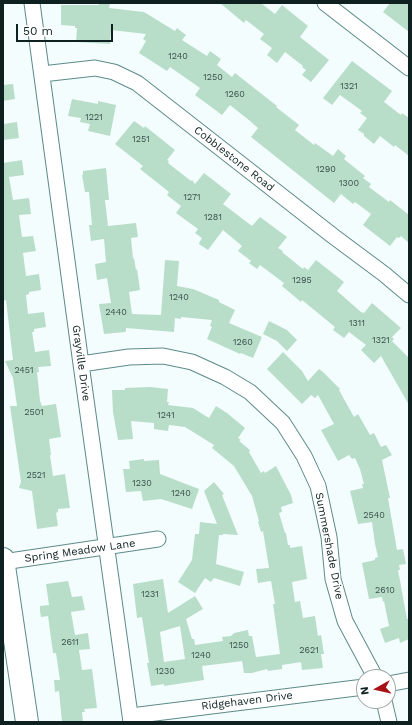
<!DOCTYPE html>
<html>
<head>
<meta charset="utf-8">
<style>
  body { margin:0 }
  #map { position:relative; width:412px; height:725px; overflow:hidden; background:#f4fdfd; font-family:"Work Sans",sans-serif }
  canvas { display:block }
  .frame { position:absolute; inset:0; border:4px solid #0e2020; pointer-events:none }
  .north { position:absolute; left:356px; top:669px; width:40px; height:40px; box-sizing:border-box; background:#fff; border:1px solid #9fa6a6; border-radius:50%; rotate:262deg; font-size:11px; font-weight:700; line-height:16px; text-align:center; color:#0e2020 }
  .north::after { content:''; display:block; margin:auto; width:14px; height:18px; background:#a71216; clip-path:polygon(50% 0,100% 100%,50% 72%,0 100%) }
  .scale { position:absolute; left:16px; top:24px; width:97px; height:18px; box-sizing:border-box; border:2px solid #0e2020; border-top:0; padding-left:5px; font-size:12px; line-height:14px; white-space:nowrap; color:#0e2020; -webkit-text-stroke:3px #fff; paint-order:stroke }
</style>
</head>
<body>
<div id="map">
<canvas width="412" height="725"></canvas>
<div class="frame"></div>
<div class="north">N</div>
<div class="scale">50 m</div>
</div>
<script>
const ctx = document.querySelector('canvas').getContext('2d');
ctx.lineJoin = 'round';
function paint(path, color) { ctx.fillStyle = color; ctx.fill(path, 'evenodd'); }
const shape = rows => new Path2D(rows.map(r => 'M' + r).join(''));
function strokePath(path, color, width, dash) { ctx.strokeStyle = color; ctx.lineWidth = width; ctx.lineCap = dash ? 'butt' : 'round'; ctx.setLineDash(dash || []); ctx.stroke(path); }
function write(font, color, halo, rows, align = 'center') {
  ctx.font = font + ' "Work Sans",sans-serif'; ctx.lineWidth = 3; ctx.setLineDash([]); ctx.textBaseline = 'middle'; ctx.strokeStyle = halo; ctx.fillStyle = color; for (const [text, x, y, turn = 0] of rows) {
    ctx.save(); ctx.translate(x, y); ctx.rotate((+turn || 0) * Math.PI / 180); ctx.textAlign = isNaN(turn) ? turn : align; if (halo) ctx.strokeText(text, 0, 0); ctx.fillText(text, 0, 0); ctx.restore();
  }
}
const building = shape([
  [99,3,110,3,109,8,144,12,175,31,177,28,186,35,182,40,207,56,210,51,221,59,217,65,232,77,235,73,277,106,276,107,299,125,295,130,314,145,315,143,333,156,338,149,346,156,344,159,365,176,363,178,371,184,369,187,389,202,390,200,409,215,409,243,401,236,399,238,397,237,390,246,363,225,371,214,355,202,353,204,341,194,334,203,251,137,258,128,250,121,230,105,222,115,195,95,200,88,170,67,167,71,139,53,146,41,143,39,146,34,111,30,110,44,76,42,77,28,75,28,75,26,61,25,61,5,99,5],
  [220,3,261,3,275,14,282,5,308,26,300,37,329,60,311,82,302,75,306,70,302,67,303,66,285,52,277,63,267,55,272,48,260,39,264,34,246,20,244,23],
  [390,3,409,3,409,32,383,12],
  [352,61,392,91,384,102,401,115,402,113,409,118,409,156,395,145,394,147,380,136,374,144,364,136,364,134,358,130,367,118,360,113,362,111,340,95,332,105,323,98],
  [13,84,15,99,3,101,3,85],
  [72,99,98,104,98,101,116,105,110,136,88,131,90,124,80,122,81,118,68,116],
  [134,121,144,128,145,126,175,150,167,160,169,161,168,163,191,181,192,180,195,184,204,173,231,194,223,204,252,226,260,217,287,237,278,248,283,251,282,252,303,269,304,267,308,270,316,260,344,282,337,291,361,312,364,313,372,303,401,328,392,337,394,339,392,341,409,358,409,405,381,356,374,363,361,350,366,345,349,332,344,338,333,330,335,327,302,300,301,302,282,286,284,283,260,265,257,269,249,263,251,261,238,251,242,246,223,230,208,250,199,244,199,243,202,238,195,233,198,229,176,213,181,206,167,195,169,192,140,169,143,166,115,144],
  [17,122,19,138,3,140,3,124],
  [22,160,24,175,9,177,13,200,29,198,31,214,19,215,22,237,33,236,36,251,23,253,26,276,39,274,41,290,29,292,29,294,26,295,28,314,44,312,46,327,34,329,34,332,32,332,35,352,49,350,51,366,38,367,39,372,37,372,40,401,42,406,56,404,61,437,49,439,51,455,50,455,53,476,65,474,70,508,58,509,58,512,56,513,58,526,37,529,32,491,19,488,21,482,10,406,17,406,13,378,5,361,13,360,6,300,3,301,3,163],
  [106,168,109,200,105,200,108,226,136,223,138,237,131,238,133,259,134,258,136,270,137,269,140,290,129,292,132,314,161,315,165,260,179,261,177,286,193,289,219,300,219,302,235,310,229,323,262,337,253,358,241,353,240,354,207,339,212,327,210,326,212,320,181,317,181,319,175,318,174,332,126,328,126,331,125,332,104,334,99,304,111,303,107,278,97,280,95,264,106,262,104,239,91,241,89,225,92,225,89,192,85,192,82,175,83,175,83,171],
  [269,321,287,330,297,340,287,351,277,341,263,334],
  [283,352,302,371,308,381,319,369,323,372,340,389,339,390,354,417,358,414,370,435,374,433,381,447,386,445,392,455,382,460,390,498,388,498,397,550,403,549,406,564,399,565,400,570,398,570,407,619,409,618,409,639,400,643,399,638,385,643,380,629,389,626,384,601,383,602,382,597,369,599,362,563,375,560,375,558,378,557,375,544,372,522,358,524,350,491,363,488,362,484,364,484,360,469,355,458,352,459,349,455,338,461,321,430,334,424,318,395,315,398,311,395,302,404,267,369],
  [150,387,168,389,167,402,169,402,168,405,193,408,209,418,216,406,227,413,245,428,238,438,241,440,239,441,250,450,249,452,261,473,264,471,265,473,276,466,291,495,293,503,281,507,282,512,279,513,285,533,286,533,288,545,290,545,290,548,302,546,307,579,292,582,295,602,300,601,303,618,315,616,318,636,321,635,324,654,321,654,323,668,302,670,301,662,282,665,282,669,268,671,267,669,252,673,244,673,242,661,227,663,202,666,204,680,164,686,164,684,151,686,147,663,149,663,142,617,137,618,133,584,163,579,168,613,195,596,203,609,186,619,192,639,194,639,195,645,223,641,222,637,231,636,234,633,248,630,249,636,252,636,256,657,280,654,273,604,275,604,271,581,258,583,256,569,269,568,263,531,261,532,258,522,259,521,252,496,234,466,212,448,214,445,185,427,169,425,168,431,154,429,154,423,131,421,133,439,118,440,113,412,112,390,125,390,125,388],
  [180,626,185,659,164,662,160,632],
  [144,459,144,461,159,460,160,474,199,489,192,509,161,499,143,501,141,491,126,492,123,469,130,469,129,461],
  [214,482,224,494,222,495,238,535,223,534,223,535,219,535,216,564,244,572,240,586,214,578,211,582,205,578,195,593,178,582,192,560,195,534,199,534,200,522,217,524,204,491],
  [68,581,72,597,82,596,85,610,71,612,75,635,88,633,90,649,79,650,82,670,92,669,97,708,84,709,85,712,82,712,83,722,62,722,59,691,55,692,54,680,60,680,56,653,53,653,48,616,41,617,40,611,40,606,49,605,46,584]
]);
const minor = shape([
  [32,3,81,364,131,722],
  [325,3,409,68],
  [42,74,95,68,114,72,137,83,333,236,384,274,409,295],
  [81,364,129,357,163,356,192,362,225,377,250,392,283,423,304,456,318,486,329,537,333,579,345,621,375,677],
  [3,562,158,539],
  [388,684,409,680],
  [384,701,389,722],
  [131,716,364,687]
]);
const primary = shape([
  [3,559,27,722]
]);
const numberNames = [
  ["1240",178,56],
  ["1250",213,77],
  ["1321",349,86],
  ["1260",235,94],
  ["1221",94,117],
  ["1251",141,139],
  ["1290",326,169],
  ["1300",349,183],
  ["1271",192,197],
  ["1281",213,217],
  ["1295",302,280],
  ["1240",179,297],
  ["2440",116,312],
  ["1311",357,323],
  ["1321",381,340],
  ["1260",243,342],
  ["2451",24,370],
  ["2501",34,412],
  ["1241",166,415],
  ["2521",36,475],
  ["1230",142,483],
  ["1240",181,493],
  ["2540",374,515],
  ["2610",385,590],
  ["1231",150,594],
  ["2611",70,642],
  ["1250",239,645],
  ["2621",309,650],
  ["1240",201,655],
  ["1230",165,671]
];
const streetNames = [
  ["Cobblestone Road",234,159,38],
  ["Grayville Drive",81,363,82],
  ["Summershade Drive",329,546,79],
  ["Spring Meadow Lane",80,551,-8],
  ["Ridgehaven Drive",247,701,-7]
];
paint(building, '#b8deca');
strokePath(minor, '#5e8a8b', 17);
strokePath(primary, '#5e8a8b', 24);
strokePath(minor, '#fff', 15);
strokePath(primary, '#fff', 22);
write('9px', '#38504a', null, numberNames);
write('11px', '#0e2020', '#fff', streetNames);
</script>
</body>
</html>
